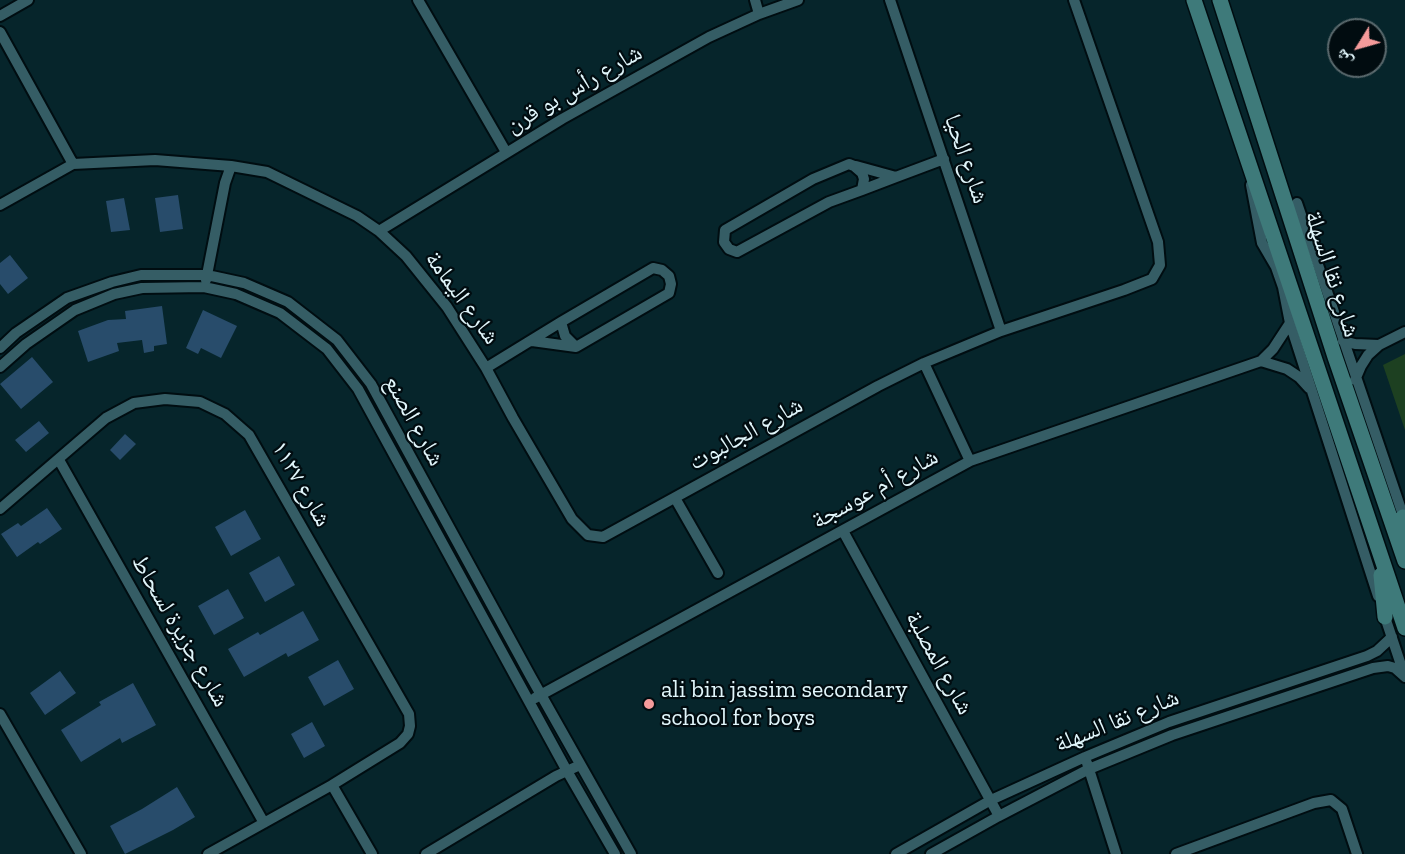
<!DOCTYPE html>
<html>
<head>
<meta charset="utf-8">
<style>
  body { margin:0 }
  #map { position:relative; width:1405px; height:854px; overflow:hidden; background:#06252b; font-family:"Zilla Slab","Noto Naskh Arabic",serif }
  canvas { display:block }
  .north { position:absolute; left:1327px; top:18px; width:60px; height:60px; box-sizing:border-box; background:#010c10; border:2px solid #5b6a6e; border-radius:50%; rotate:233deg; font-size:16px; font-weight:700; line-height:24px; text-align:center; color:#e1f6fb }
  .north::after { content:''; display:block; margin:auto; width:21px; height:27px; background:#f59b9b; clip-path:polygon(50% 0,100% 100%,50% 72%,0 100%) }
</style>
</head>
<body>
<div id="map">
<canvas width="1405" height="854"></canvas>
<div class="north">ش</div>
</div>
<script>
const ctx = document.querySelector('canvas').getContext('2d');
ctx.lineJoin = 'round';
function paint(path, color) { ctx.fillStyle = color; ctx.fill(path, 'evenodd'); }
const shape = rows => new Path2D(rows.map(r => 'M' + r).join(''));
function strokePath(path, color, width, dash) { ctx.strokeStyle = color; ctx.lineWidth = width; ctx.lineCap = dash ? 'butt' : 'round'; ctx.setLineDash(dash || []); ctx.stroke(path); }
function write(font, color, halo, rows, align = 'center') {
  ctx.font = font + ' "Zilla Slab","Noto Naskh Arabic",serif'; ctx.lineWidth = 4.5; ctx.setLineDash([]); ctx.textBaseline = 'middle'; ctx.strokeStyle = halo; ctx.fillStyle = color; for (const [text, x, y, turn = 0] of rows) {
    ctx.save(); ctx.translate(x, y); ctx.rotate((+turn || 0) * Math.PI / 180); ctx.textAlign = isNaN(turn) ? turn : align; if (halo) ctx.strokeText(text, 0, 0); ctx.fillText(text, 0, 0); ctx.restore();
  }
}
const green = shape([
  [1405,354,1405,430,1383,365]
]);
const building = shape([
  [178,195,183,229,160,232,155,198],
  [124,198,130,230,111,232,106,201],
  [10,255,28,278,8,294,0,284,0,263],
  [162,306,167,344,154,346,154,351,144,353,142,340,117,343,119,351,88,362,78,331,108,320,126,319,125,311],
  [203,310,237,326,221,358,201,348,198,354,186,348],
  [32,357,53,382,21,409,0,384],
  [39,421,49,433,26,452,15,440],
  [125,434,136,444,120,460,110,450],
  [47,508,62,529,40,544,38,542,17,557,1,534,18,523,21,526],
  [245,510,261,539,231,556,215,527],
  [279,556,295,585,265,602,249,573],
  [228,589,244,618,214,635,198,606],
  [303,611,319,640,288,657,286,653,244,677,228,649,258,632,260,635],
  [338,660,354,689,324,706,308,677],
  [60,671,76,693,45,715,30,693],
  [133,683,156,725,122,743,120,738,81,762,61,730,101,705,99,702],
  [312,722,325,746,304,758,291,734],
  [177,787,195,817,173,830,125,854,110,826,142,809]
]);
const street = shape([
  [418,0,506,152],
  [755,0,759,14],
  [890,0,1001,331],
  [0,16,28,0],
  [0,32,73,164],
  [856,166,896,177],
  [1251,185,1262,243,1276,267,1283,287,1290,323,1378,596],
  [862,190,864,179,862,173,854,166,849,164,813,179,725,230,724,242,729,249,737,252,829,202,862,190,896,177,944,159],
  [1297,203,1405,521],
  [0,205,73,164,155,160,231,166,267,172,357,216,379,231,406,256,447,307,486,368,513,418,572,519,588,535,603,537,878,386,924,363,1001,331,1124,290,1152,279,1160,265,1158,242,1074,0],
  [379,231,562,119,709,37,759,14,798,0],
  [206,280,225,183,231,166],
  [561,322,565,336,576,347],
  [1343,341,1355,344,1379,345],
  [0,348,16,333,67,298,112,282,141,275,207,275,244,283,288,302,337,340,371,384,531,677,631,854],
  [1261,361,1287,369,1299,377,1309,388],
  [924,363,970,461],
  [0,367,26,344,75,310,114,294,142,288,204,287,236,294,280,313,327,349,358,389,567,771,615,854],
  [486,368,561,322,653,268,662,270,669,276,671,284,669,293,576,347,532,341],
  [1355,380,1361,366,1368,355,1379,345,1405,332],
  [59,460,264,823],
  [675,498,718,573],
  [0,509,106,418,134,403,165,399,200,402,225,414,249,435,409,714,410,726,408,734,400,743,332,785,208,854],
  [843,531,999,816],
  [1383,611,1405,677],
  [535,698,970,461,1261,361,1273,349,1290,323],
  [0,714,81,854],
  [1087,763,1116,854],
  [332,785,372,854],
  [426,854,556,776,580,765],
  [896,854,991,800,1085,757,1169,722,1367,656,1377,651,1392,637],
  [931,854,999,816,1089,769,1172,735,1373,668,1388,666,1395,668,1404,676],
  [1176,854,1314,803,1331,800,1342,809,1357,854]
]);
const secondary = shape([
  [1194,0,1405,628],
  [1220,0,1335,357,1405,561],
  [1398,540,1403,517],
  [1381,575,1385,617]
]);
const markers = [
  [649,704,6,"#f59b9b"]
];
const streetNames = [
  ["شارع رأس بو قرن",574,89,-30],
  ["شارع الحيا",966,159,71],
  ["شارع نقا السهلة",1332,274,72],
  ["شارع اليمامة",462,298,54],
  ["شارع الصنع",414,421,61],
  ["شارع الجالبوت",746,434,-29],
  ["شارع ١١٢٧",301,484,60],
  ["شارع أم عوسجة",875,489,-29],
  ["شارع جزيرة لسحاط",180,631,60],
  ["شارع المصلبة",939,663,61],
  ["شارع نقا السهلة",1117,721,-22]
];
const poiNames = [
  ["ali bin jassim secondary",661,690],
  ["school for boys",661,718]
];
paint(green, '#1d4021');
paint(building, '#284c6b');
strokePath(street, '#000d11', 14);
strokePath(secondary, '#000d11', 18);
strokePath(street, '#355d65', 10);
strokePath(secondary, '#3e7a7a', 15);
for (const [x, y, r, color] of markers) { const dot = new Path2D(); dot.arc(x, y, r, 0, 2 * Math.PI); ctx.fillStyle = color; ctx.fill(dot); strokePath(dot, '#010c10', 2); }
write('24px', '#e1f6fb', '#010c10', streetNames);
write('24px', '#e1f6fb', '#010c10', poiNames, 'left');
</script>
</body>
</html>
